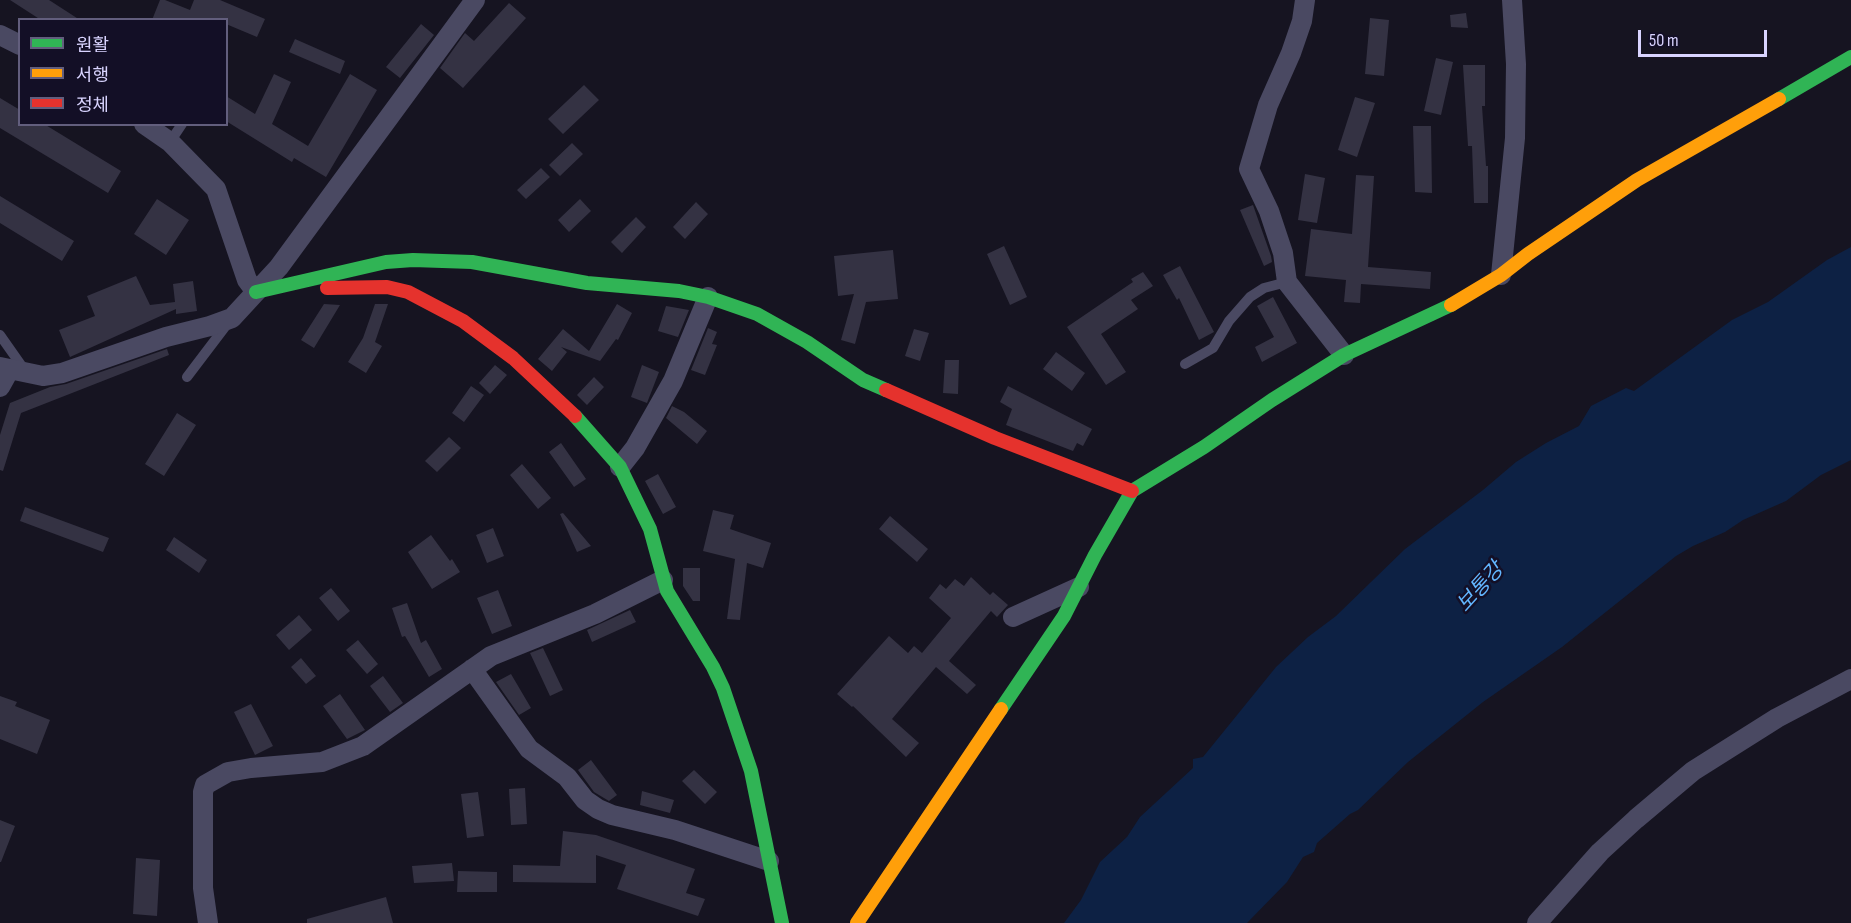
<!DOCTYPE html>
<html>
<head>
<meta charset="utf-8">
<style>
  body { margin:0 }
  #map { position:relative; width:1851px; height:923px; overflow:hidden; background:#161421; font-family:"Sofia Sans Condensed","Noto Sans KR",sans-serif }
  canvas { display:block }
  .legend { position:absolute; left:18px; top:18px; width:210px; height:108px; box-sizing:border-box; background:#130f26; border:2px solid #625e7d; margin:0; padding:8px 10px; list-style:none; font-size:18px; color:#d9d4ff }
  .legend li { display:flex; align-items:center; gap:12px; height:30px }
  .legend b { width:30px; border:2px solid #625e7d }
  .scale { position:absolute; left:1638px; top:30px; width:129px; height:27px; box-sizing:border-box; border:3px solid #d9d4ff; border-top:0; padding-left:8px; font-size:18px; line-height:21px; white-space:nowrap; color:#d9d4ff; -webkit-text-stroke:4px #130f26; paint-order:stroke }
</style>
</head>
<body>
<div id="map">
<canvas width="1851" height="923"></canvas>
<ul class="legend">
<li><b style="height:8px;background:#30b455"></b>원활</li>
<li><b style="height:8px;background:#ff9f0a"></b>서행</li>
<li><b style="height:8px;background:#e5322d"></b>정체</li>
</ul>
<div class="scale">50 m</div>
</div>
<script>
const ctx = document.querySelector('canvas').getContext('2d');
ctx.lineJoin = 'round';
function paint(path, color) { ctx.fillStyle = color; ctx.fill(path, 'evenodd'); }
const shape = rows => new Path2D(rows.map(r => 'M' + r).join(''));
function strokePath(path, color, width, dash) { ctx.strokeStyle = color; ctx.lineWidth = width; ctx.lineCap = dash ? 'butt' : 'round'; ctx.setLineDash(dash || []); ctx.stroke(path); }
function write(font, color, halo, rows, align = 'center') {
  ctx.font = font + ' "Sofia Sans Condensed","Noto Sans KR",sans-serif'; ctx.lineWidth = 5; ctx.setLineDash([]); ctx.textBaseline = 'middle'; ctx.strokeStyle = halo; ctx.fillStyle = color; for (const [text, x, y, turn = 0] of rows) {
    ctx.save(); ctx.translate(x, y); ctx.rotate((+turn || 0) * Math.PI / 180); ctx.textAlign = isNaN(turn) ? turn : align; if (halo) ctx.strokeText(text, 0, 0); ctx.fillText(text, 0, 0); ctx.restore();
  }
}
const water = shape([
  [1851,247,1851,460,1821,475,1786,501,1743,520,1725,532,1693,546,1676,556,1562,647,1483,702,1408,762,1358,810,1350,814,1317,843,1314,852,1303,857,1287,882,1247,923,1064,923,1081,900,1100,862,1127,837,1140,817,1193,768,1193,759,1203,757,1276,667,1308,637,1336,616,1405,549,1483,490,1516,462,1546,443,1579,426,1591,406,1626,388,1634,391,1732,320,1768,302,1827,260]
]);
const building = shape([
  [10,0,49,0,80,20,41,20],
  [160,0,165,0,190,10,194,0,220,0,265,19,257,37,226,24,226,20,152,20],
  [509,3,526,18,463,88,440,68,465,33,474,41],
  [1466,13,1468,28,1451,27,1450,15],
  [1370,18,1389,20,1384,76,1365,74],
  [421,24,434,35,400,78,386,67],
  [295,39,345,61,340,74,289,52],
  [1436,58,1453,62,1441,115,1424,111],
  [1463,65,1485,65,1485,106,1482,106,1486,166,1488,166,1488,203,1474,203,1472,146,1468,146],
  [274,74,291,82,272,124,308,146,350,74,377,90,326,177,294,158,292,162,226,121,226,96,255,114],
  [584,85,599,100,563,134,548,119],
  [1355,97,1375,103,1357,157,1338,150],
  [0,98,20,110,20,124,44,124,121,171,108,193,0,128],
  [1413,126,1431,126,1432,193,1415,192],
  [572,143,583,154,560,176,549,165],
  [541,168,550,177,526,199,517,190],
  [1305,174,1325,178,1317,223,1298,220],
  [1356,175,1374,176,1368,267,1431,272,1430,289,1361,284,1360,303,1344,302,1346,280,1305,276,1311,229,1352,234],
  [0,196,74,241,62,261,0,223],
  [157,199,189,220,166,255,134,234],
  [580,199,591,211,569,232,558,220],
  [696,202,708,214,685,239,673,227],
  [1253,205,1271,256,1272,262,1264,266,1240,210],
  [636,217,646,227,622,253,611,242],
  [1004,246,1027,297,1010,305,987,254],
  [893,250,898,299,866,302,855,344,841,340,854,294,838,296,834,256],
  [1180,266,1214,332,1199,340,1179,298,1177,300,1163,275],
  [1143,272,1153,286,1131,300,1138,309,1101,334,1126,372,1106,385,1067,327,1133,282,1131,279],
  [136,276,150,305,175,302,173,284,193,281,197,311,176,314,176,309,70,357,59,330,95,316,87,296],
  [1273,297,1297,343,1262,362,1255,347,1274,337,1257,306],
  [324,304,340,305,314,348,301,340],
  [375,304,388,304,375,342,382,346,366,373,348,362,363,338],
  [617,304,632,313,618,340,616,339,600,361,561,347,567,352,552,371,538,359,563,329,589,351],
  [666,306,689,310,678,337,658,331],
  [708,328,717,332,712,344,717,345,705,375,691,370],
  [914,329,929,333,920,361,905,356],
  [167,349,169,355,21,413,3,471,0,470,0,435,10,403,50,387,66,384],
  [1056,352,1085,373,1072,391,1043,369],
  [945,360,959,360,958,394,943,393],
  [495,365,507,375,490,394,479,383],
  [642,365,659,372,647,403,631,397],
  [594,377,604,387,587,405,577,395],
  [471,386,484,395,464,422,452,413],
  [1008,386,1092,429,1083,446,1077,443,1073,451,1006,425,1012,409,1000,402],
  [672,406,684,412,707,431,697,444,666,418],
  [177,413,196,425,164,476,145,464],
  [449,437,461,448,437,472,425,461],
  [561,443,586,479,574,487,549,452],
  [522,464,551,498,538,509,510,475],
  [658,474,676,507,663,514,645,481],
  [25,507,109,538,103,552,20,521],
  [713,510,734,515,730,529,771,543,763,568,747,563,740,620,727,619,735,559,703,551],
  [563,513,591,546,577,552,560,514],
  [890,516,928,549,917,562,879,529],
  [493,528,504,556,487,563,476,535],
  [431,535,450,561,452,559,460,572,432,589,408,552],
  [174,537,207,560,199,573,166,550],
  [683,568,700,568,700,601,693,601,683,586],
  [971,577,990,595,993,592,1008,605,997,617,991,611,949,661,976,685,967,694,936,667,892,719,919,743,906,757,853,706,852,707,837,694,889,636,908,653,914,646,922,653,951,618,929,598,940,584,946,589,955,579,964,586],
  [331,588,350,611,338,621,319,598],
  [498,590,512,626,492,634,477,598],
  [407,603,421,643,426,640,442,669,429,677,405,636,402,637,392,608],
  [630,610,636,622,592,642,587,630],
  [299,615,312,630,289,650,276,635],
  [358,640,378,664,367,674,346,650],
  [543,648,563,690,550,696,530,653],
  [301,658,316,676,306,684,291,667],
  [511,674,531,708,519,715,496,682],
  [383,676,403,703,390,712,370,686],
  [340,694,365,730,347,739,323,706],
  [0,696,17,702,15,706,50,720,37,754,0,739],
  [251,704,273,746,255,755,234,712],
  [591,760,617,795,609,801,594,792,578,770],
  [694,770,717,792,705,804,682,781],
  [525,788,527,824,511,825,509,789],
  [642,791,674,800,670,813,640,805],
  [478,792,484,836,467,838,461,794],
  [0,820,15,826,1,862,0,862],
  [563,831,596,835,695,869,686,893,705,899,698,916,617,889,626,865,596,855,596,883,513,882,513,865,560,866],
  [136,858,160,860,157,916,133,914],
  [452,863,454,881,414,883,412,866],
  [458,871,497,872,497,892,457,892],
  [386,897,393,923,307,923,307,919]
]);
const lane = shape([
  [170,142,182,124],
  [0,335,26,372],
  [1185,364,1213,348,1229,321,1250,297,1264,288,1287,282],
  [187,377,228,323]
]);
const street = shape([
  [1305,0,1302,21,1291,53,1268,105,1249,169,1269,211,1283,253,1287,282,1344,355],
  [0,35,20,45],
  [144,124,170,142,216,189,247,280,256,292],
  [1501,275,1515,138,1516,64,1512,0],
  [0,367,43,376,62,373,166,337,210,326,232,318,279,267,475,0],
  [0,387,10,369],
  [620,467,635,448,673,381,708,297],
  [1013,617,1079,587],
  [472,669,529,749,567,777,585,800,598,809,612,815,675,830,769,861],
  [208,923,203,888,203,792,205,785,228,772,251,768,322,762,363,746,491,656,595,614,663,580],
  [1537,923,1600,852,1636,819,1693,771,1777,718,1851,679]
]);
const fast = shape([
  [1779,99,1851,57],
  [256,292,386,262,413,260,472,262,587,283,679,291,708,297,757,314,807,342,863,380,886,390],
  [575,416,620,467,650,529,667,591,713,667,723,688,751,771,782,923],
  [1001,709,1064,616,1095,555,1132,491,1204,447,1272,400,1344,355,1451,305]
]);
const slow = shape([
  [1451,305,1501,275,1528,254,1637,180,1779,99],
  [857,923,1001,709]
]);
const jam = shape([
  [327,288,387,287,408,292,463,321,513,358,575,416],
  [886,390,995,438,1132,491]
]);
const waterNames = [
  ["보통강",1481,588,-48]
];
paint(water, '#0d2144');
paint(building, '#343243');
strokePath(lane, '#4a4962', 10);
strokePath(street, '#4a4962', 20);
strokePath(fast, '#30b455', 14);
strokePath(slow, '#ff9f0a', 14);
strokePath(jam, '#e5322d', 14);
write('italic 21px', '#62b6ff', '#130f26', waterNames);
</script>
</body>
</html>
